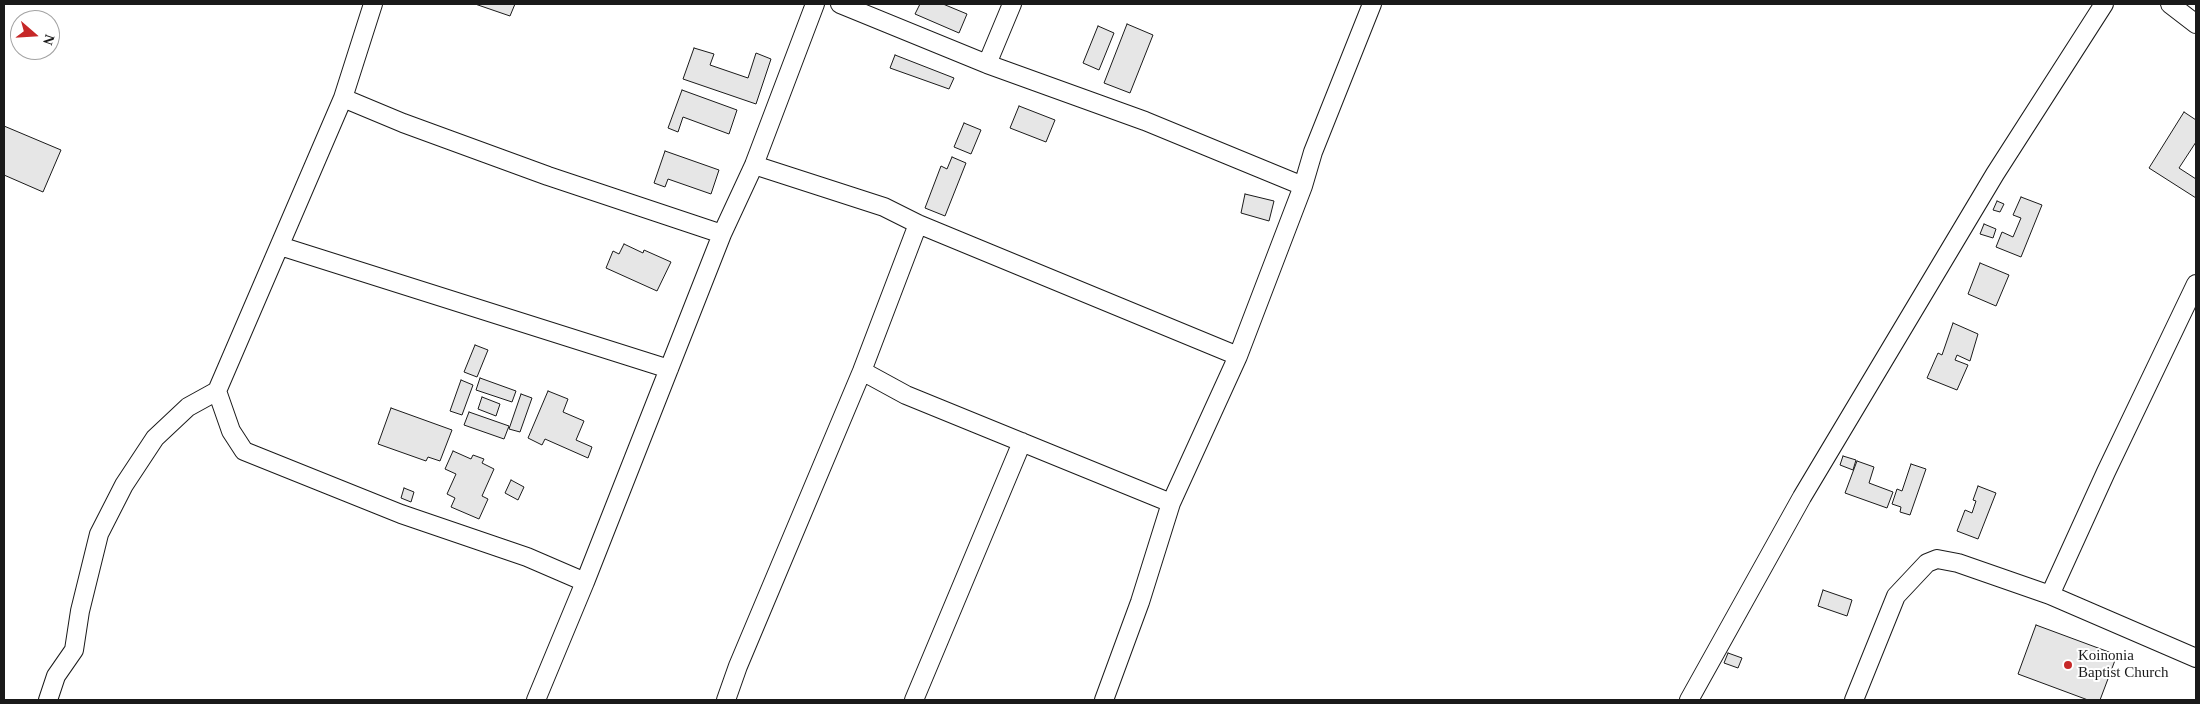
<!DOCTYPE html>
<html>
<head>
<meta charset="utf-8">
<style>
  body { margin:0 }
  #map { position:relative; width:2200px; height:704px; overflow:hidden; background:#fff; font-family:Georgia,serif }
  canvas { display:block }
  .frame { position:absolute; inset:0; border:5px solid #1a1a1a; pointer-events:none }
  .north { position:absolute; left:10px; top:10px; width:50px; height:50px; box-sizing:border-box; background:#fff; border:1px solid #a3a3a3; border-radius:50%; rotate:109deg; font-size:14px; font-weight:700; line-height:20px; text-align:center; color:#1a1a1a }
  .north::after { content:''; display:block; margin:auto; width:18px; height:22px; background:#c62828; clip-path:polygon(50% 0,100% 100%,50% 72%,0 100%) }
</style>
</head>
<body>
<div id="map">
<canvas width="2200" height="704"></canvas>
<div class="frame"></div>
<div class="north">N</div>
</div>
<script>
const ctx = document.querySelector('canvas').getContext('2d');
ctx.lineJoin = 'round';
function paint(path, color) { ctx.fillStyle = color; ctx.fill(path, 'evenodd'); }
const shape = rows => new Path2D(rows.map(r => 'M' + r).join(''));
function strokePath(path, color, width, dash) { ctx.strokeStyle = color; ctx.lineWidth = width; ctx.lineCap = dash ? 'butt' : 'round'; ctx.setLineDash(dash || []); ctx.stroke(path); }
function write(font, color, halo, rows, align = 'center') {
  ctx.font = font + ' Georgia,serif'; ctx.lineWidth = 4; ctx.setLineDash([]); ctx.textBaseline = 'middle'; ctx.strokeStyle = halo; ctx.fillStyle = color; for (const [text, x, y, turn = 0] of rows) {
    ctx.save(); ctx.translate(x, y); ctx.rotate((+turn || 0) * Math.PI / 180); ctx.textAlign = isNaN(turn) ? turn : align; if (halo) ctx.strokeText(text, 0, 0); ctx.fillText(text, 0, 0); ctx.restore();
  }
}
const building = shape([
  [475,4,515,4,510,16,475,4],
  [920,4,943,4,967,14,959,33,915,14,920,4],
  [1127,24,1153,35,1130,93,1104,83,1127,24],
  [1098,26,1114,33,1099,70,1083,63,1098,26],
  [694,48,714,54,710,65,748,78,756,53,771,59,756,104,683,79,694,48],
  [895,55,954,78,949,89,890,68,895,55],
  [682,90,737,110,729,134,683,117,678,132,668,128,682,90],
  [1019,106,1055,120,1046,142,1010,128,1019,106],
  [2184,112,2196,120,2196,142,2179,168,2196,179,2196,198,2149,168,2184,112],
  [964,123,981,130,971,154,954,147,964,123],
  [4,126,61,150,43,192,4,175,4,126],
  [665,151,719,170,711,194,668,179,665,187,654,183,665,151],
  [952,157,966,163,945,216,925,208,941,166,947,169,952,157],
  [1245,194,1274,201,1269,221,1241,213,1245,194],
  [2021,197,2042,205,2021,257,1996,247,2002,232,2013,237,2021,218,2013,215,2021,197],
  [1997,201,2004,204,2000,212,1993,210,1997,201],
  [1984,224,1996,229,1993,238,1980,234,1984,224],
  [624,244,643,253,644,250,671,262,657,291,606,268,613,251,619,254,624,244],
  [1980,263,2009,275,1996,306,1968,294,1980,263],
  [1953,323,1978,334,1970,361,1957,355,1955,360,1968,365,1957,390,1927,378,1938,353,1942,355,1953,323],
  [475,345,488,350,477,377,464,372,475,345],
  [480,378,516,391,512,402,476,390,480,378],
  [461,380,473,385,462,415,450,411,461,380],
  [548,391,568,399,563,412,584,421,576,440,592,447,588,458,545,439,542,445,528,438,548,391],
  [521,394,532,398,520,432,509,429,521,394],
  [482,397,500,404,496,416,478,409,482,397],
  [391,408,452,430,440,461,428,457,426,461,378,444,391,408],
  [469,412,509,426,504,439,464,425,469,412],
  [453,451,471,459,473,455,484,459,482,463,494,469,482,496,488,499,479,519,451,507,455,498,447,494,456,474,445,469,453,451],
  [1843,456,1856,460,1853,470,1840,465,1843,456],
  [1857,461,1874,467,1869,483,1893,492,1887,508,1845,493,1857,461],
  [1911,464,1926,469,1910,515,1900,512,1901,507,1892,504,1897,489,1902,491,1911,464],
  [511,480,524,487,518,500,505,493,511,480],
  [1978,486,1996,493,1978,539,1957,531,1965,510,1972,513,1976,501,1973,500,1978,486],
  [404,488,414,492,411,502,401,498,404,488],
  [1823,590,1852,600,1847,616,1818,606,1823,590],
  [2036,625,2117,655,2100,700,2088,700,2018,674,2036,625],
  [1728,653,1742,658,1738,668,1724,663,1728,653]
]);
const minor = shape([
  [840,4,987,64,1012,4],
  [2170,4,2196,24],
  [987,64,1145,121,1303,186,1313,152,1372,4],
  [343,98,403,123,548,176,722,234],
  [754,165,884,207,918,224,1238,356],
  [280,246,669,369],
  [862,371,906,395,1171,503,1238,356,1303,186],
  [217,391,231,431,244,451,401,514,527,557,585,582,536,700],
  [585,582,722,234,754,165,815,4],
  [2050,595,2106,472,2196,284],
  [48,700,56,676,74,650,80,611,99,534,124,485,155,438,188,407,217,391,343,98,373,4],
  [726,700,738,666,862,371,918,224],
  [914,700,1022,442],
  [1104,700,1140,602,1171,503],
  [1689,700,1802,497,1995,174,2104,4],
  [1854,700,1896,596,1927,563,1937,559,1958,563,2050,595,2196,658]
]);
const markers = [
  [2068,665,5,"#c62828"]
];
const poiNames = [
  ["Koinonia",2078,656],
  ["Baptist Church",2078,673]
];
paint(building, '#e6e6e6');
strokePath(building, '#1a1a1a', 1);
strokePath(minor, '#1a1a1a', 20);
strokePath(minor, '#fff', 18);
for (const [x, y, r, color] of markers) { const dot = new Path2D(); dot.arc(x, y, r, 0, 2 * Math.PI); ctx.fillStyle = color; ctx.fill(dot); strokePath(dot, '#fff', 2); }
write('15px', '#1a1a1a', '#fff', poiNames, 'left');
</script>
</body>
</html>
